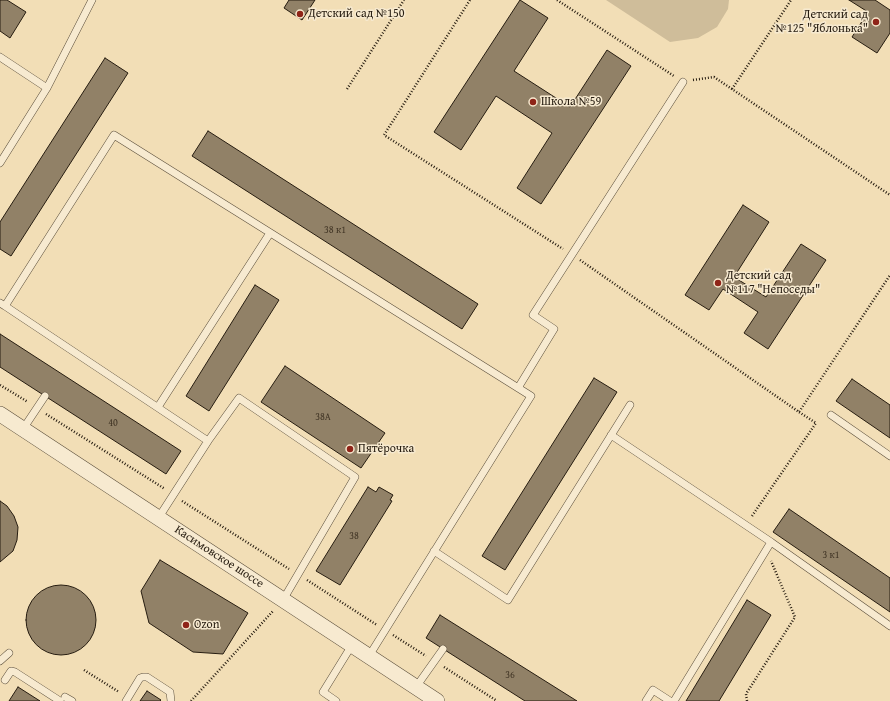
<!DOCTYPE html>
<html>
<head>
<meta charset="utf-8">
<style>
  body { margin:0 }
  canvas { display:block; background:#f2deb6 }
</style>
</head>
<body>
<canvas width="890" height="701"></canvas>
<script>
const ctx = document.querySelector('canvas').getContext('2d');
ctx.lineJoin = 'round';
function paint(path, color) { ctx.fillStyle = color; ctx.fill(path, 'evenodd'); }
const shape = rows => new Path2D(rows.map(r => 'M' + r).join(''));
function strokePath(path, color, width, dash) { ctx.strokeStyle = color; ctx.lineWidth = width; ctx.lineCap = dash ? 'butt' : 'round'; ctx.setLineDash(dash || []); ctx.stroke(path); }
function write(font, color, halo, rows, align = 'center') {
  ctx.font = font + ' "Gentium Book Plus",serif'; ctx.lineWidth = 3; ctx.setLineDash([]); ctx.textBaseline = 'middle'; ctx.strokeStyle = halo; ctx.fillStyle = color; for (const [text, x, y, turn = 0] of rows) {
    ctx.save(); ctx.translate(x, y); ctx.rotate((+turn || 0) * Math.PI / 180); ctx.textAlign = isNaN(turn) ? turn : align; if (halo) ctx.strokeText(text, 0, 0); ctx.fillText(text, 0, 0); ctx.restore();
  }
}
const green = shape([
  [606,0,729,0,728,9,717,27,698,38,670,42]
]);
const building = shape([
  [0,0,7,0,26,12,10,38,0,31,0,0],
  [289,0,315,0,302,20,284,8,289,0],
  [520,0,548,18,514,71,570,107,607,50,631,66,541,204,517,188,552,133,496,96,461,150,434,132,520,0],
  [849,0,875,0,890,10,890,33,877,53,852,37,868,12,849,0],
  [105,58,128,73,11,256,0,249,0,222,105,58],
  [208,131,478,304,462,329,192,156,208,131],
  [743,205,769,222,734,277,766,297,801,244,826,260,768,349,744,333,758,312,723,289,709,310,685,295,743,205],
  [255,285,279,300,209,411,186,396,255,285],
  [0,334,181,451,166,474,0,367,0,334],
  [285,366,385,433,361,468,261,402,285,366],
  [594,378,617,392,505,570,482,556,594,378],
  [852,379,890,405,890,438,836,401,852,379],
  [368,487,376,492,379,487,393,495,390,500,392,501,340,585,316,571,368,487],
  [0,501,7,506,14,516,18,527,17,540,13,551,0,562,0,501],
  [789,509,890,578,890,612,773,532,789,509],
  [160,560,248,613,223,654,193,652,149,623,141,591,160,560],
  '26 620a35 35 0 1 1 70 0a35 35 0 1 1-70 0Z',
  [747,600,771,615,719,701,686,701,747,600],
  [440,615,577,701,525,701,426,638,440,615],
  [18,687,40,701,9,701,18,687],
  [147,691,161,700,160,701,140,701,147,691]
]);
const path = shape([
  [470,0,384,135,563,249],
  [557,0,674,76],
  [693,80,714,77,890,195],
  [347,89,404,0],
  [732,89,791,0],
  [580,260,799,412,890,275],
  [0,385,28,402],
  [46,414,165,489],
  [182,501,289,569],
  [752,516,816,423,799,412],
  [307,580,377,625],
  [393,635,426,656],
  [444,667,497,701],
  [84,670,119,692],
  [191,701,273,611],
  [747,701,746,694,795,617,771,561]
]);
const service = shape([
  [0,57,47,88],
  [0,163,47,88,92,0],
  [0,303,5,306,114,135,531,396,369,656],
  [5,306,208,441,159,517],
  [518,388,554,329,533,315,683,82],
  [158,407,270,233],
  [831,415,890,456],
  [23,429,45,396],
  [611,435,771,542],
  [208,441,239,398,355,477,283,600],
  [434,551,508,600,630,405],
  [0,661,9,653],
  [5,680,11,671,15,672,60,701],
  [416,687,443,649],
  [65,697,72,701],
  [126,701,140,678,143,677,147,677,170,692,171,701],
  [336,701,323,692,352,645],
  [646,701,653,690,670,701],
  [674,701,771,542,890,626]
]);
const minor = shape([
  [0,414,437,701]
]);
const markers = [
  [300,14,4,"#8f2418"],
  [876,22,4,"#8f2418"],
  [533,102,4,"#8f2418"],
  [718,283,4,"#8f2418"],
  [350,449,4,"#8f2418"],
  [186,625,4,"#8f2418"]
];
const numberNames = [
  ["38 к1",335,230],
  ["38А",323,417],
  ["40",113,423],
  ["38",354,536],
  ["3 к1",831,555],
  ["36",510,675]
];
const poiNames = [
  ["Детский сад №150",308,14],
  ["Детский сад",868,15,"right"],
  ["№125 \"Яблонька\"",868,29,"right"],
  ["Школа №59",541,102],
  ["Детский сад",726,276],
  ["№117 \"Непоседы\"",726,290],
  ["Пятёрочка",358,449],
  ["Ozon",194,625]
];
const streetNames = [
  ["Касимовское шоссе",219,557,33]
];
paint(green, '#cfbd9a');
paint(building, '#918167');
strokePath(building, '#271d11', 1);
strokePath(service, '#5a4d3a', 8);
strokePath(minor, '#5a4d3a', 16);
strokePath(path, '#271d11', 2.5, [1, 2]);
strokePath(service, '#f7ead0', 7);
strokePath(minor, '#f7ead0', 15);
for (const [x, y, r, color] of markers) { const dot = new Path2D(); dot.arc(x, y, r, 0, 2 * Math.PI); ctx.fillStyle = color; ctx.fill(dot); strokePath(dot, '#f7ead0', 1.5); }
write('10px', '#423626', null, numberNames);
write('12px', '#271d11', '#f7ead0', poiNames, 'left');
write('12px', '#271d11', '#f7ead0', streetNames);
</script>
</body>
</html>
